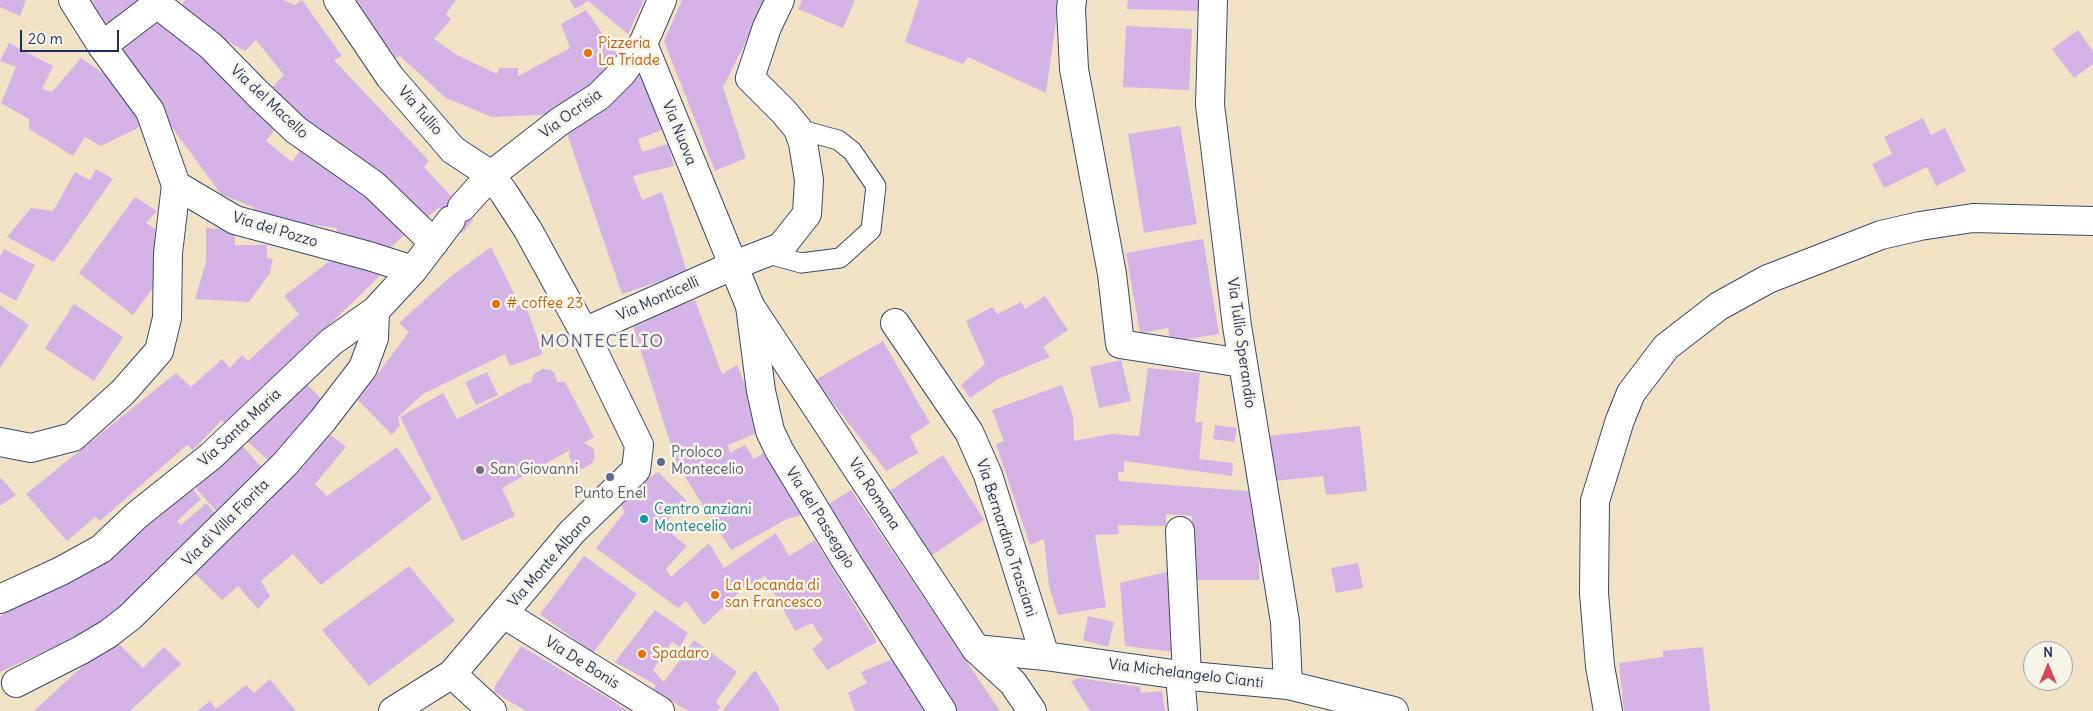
<!DOCTYPE html>
<html>
<head>
<meta charset="utf-8">
<style>
  body { margin:0 }
  #map { position:relative; width:2093px; height:711px; overflow:hidden; background:#f1e2c5; font-family:Delius,sans-serif }
  canvas { display:block }
  .north { position:absolute; left:2023px; top:641px; width:50px; height:50px; box-sizing:border-box; background:#f7f3e8; border:1px solid #9fa5b1; border-radius:50%; rotate:0deg; font-size:14px; font-weight:700; line-height:20px; text-align:center; color:#1b2f5e }
  .north::after { content:''; display:block; margin:auto; width:18px; height:22px; background:#d1495b; clip-path:polygon(50% 0,100% 100%,50% 72%,0 100%) }
  .scale { position:absolute; left:20px; top:30px; width:99px; height:22px; box-sizing:border-box; border:2px solid #1b2f5e; border-top:0; padding-left:6px; font-size:15px; line-height:18px; white-space:nowrap; color:#1b2f5e; -webkit-text-stroke:4px #f7f3e8; paint-order:stroke }
</style>
</head>
<body>
<div id="map">
<canvas width="2093" height="711"></canvas>
<div class="north">N</div>
<div class="scale">20 m</div>
</div>
<script>
const ctx = document.querySelector('canvas').getContext('2d');
ctx.lineJoin = 'round';
function paint(path, color) { ctx.fillStyle = color; ctx.fill(path, 'evenodd'); }
const shape = rows => new Path2D(rows.map(r => 'M' + r).join(''));
function strokePath(path, color, width, dash) { ctx.strokeStyle = color; ctx.lineWidth = width; ctx.lineCap = dash ? 'butt' : 'round'; ctx.setLineDash(dash || []); ctx.stroke(path); }
function write(font, color, halo, rows, align = 'center') {
  ctx.font = font + ' Delius,sans-serif'; ctx.lineWidth = 5; ctx.setLineDash([]); ctx.textBaseline = 'middle'; ctx.strokeStyle = halo; ctx.fillStyle = color; for (const [text, x, y, turn = 0] of rows) {
    ctx.save(); ctx.translate(x, y); ctx.rotate((+turn || 0) * Math.PI / 180); ctx.textAlign = isNaN(turn) ? turn : align; if (halo) ctx.strokeText(text, 0, 0); ctx.fillText(text, 0, 0); ctx.restore();
  }
}
const building = shape([
  [0,0,26,0,20,16,0,7],
  [85,0,143,0,105,32],
  [185,0,283,0,295,5,302,0,342,56,334,60,429,161,424,167,473,220,462,234,440,207,422,221,267,93,284,75,256,40,245,51,177,13],
  [354,0,456,0,446,14,451,19,434,39,457,55,497,74,499,68,518,68,518,76,570,48,561,24,586,10,621,60,558,114,492,117,446,98,400,56,396,58],
  [570,0,644,0,628,34,588,1,575,9],
  [682,0,767,0,723,87,746,158,715,171,664,41],
  [802,0,855,0,843,28,798,9],
  [919,0,1059,0,1046,93,968,57,963,64,905,42],
  [1128,0,1200,0,1200,11,1127,9],
  [158,11,279,124,266,141,292,162,302,148,413,227,388,250,337,234,337,228,290,222,259,220,253,207,221,194,115,50],
  [1126,26,1192,29,1189,90,1123,87],
  [2078,30,2093,51,2093,64,2074,78,2052,49],
  [9,43,53,66,42,89,52,92,81,58,124,88,144,123,136,129,101,146,85,137,73,156,29,129,29,119,1,103,16,67,0,61],
  [641,72,662,130,638,139,642,152,668,144,674,166,633,176,642,200,662,192,687,272,622,294,564,125],
  [1923,118,1931,135,1945,128,1966,171,1936,186,1927,167,1884,188,1872,164,1892,154,1884,137],
  [1180,126,1197,224,1144,233,1128,134],
  [96,169,113,179,54,262,7,237,31,208,53,211,75,172,90,180],
  [135,197,157,211,146,223,155,229,155,285,133,315,79,273],
  [206,228,235,230,235,245,267,245,267,258,273,259,270,273,249,302,195,299,206,262],
  [1203,239,1219,334,1171,342,1168,328,1140,333,1126,253],
  [491,247,520,306,527,309,543,354,510,366,505,354,423,394,398,417,400,425,392,435,358,400,409,332,399,323,450,277],
  [4,249,35,265,16,301,0,292,0,257],
  [336,256,384,272,227,423,221,421,193,450,187,445,100,521,95,517,67,541,26,494,176,373,191,387,222,359,230,368,242,355,248,361,299,314,284,296],
  [1045,296,1068,330,1043,347,1050,357,998,379,970,398,961,385,985,364,966,321,992,307,998,314,1021,302,1025,309],
  [695,300,722,374,737,365,764,430,728,445,730,453,745,445,754,459,770,449,806,514,787,519,731,550,677,464,632,323],
  [74,304,123,337,94,381,45,348],
  [0,305,29,325,0,368],
  [883,341,930,423,910,436,918,453,886,471,815,380],
  [1121,360,1131,401,1099,408,1090,367],
  [1148,368,1200,373,1195,422,1203,422,1199,459,1233,463,1232,476,1124,461,1124,472,1118,472,1119,481,1259,492,1259,580,1192,580,1192,516,1166,514,1166,526,1118,525,1119,534,1095,535,1106,607,1058,615,1049,586,1044,539,1030,545,996,444,1004,441,992,410,1062,385,1073,416,1074,441,1111,434,1139,436],
  [542,369,551,370,555,374,557,382,565,382,594,437,584,443,593,448,595,457,592,463,583,469,574,466,569,457,570,450,502,488,515,516,462,541,400,417,443,393,457,419,526,383,531,383,533,375],
  [487,372,498,395,476,405,465,382],
  [305,382,324,402,270,462,244,438],
  [1215,425,1237,428,1234,442,1213,439],
  [1360,426,1367,491,1326,495,1323,476,1274,481,1269,436],
  [324,430,346,447,315,484,327,496,397,447,432,499,321,585,293,554,261,581,270,596,258,609,238,586,222,600,191,570],
  [239,442,264,470,219,514,193,485],
  [943,455,984,520,928,558,885,494],
  [658,472,687,501,662,526,687,546,666,569,671,577,709,543,724,568,776,533,789,556,815,540,877,642,827,670,812,649,823,640,812,623,795,631,765,576,744,588,704,625,686,601,678,608,596,548,625,512,618,501],
  [0,477,16,495,0,506],
  [190,486,201,499,177,521,181,525,206,503,218,516,113,621,0,672,0,616,92,570,142,530],
  [851,490,1000,711,947,711,827,505],
  [584,556,637,594,593,653,540,614],
  [1358,563,1363,588,1336,593,1331,568],
  [409,566,455,621,369,686,322,630],
  [1171,571,1175,652,1125,646,1120,583],
  [655,610,688,633,680,647,672,642,653,670,664,682,694,640,737,672,716,702,721,707,717,711,688,711,653,690,656,685,615,662],
  [1088,616,1114,622,1108,647,1083,640],
  [113,638,143,668,164,647,181,664,130,711,34,711],
  [521,646,603,695,628,711,526,711,494,692,495,686],
  [1703,647,1710,711,1624,711,1619,663,1663,657,1663,651],
  [898,657,936,711,855,711,848,693,867,683,861,672],
  [755,670,779,707,779,711,722,711],
  [1079,678,1140,687,1141,693,1162,691,1165,711,1090,711,1071,681],
  [270,679,296,711,197,711,210,701,216,709,246,685,254,693]
]);
const service = shape([
  [765,253,801,263,840,258,871,230,876,186,852,151,838,140,798,129]
]);
const minor = shape([
  [73,0,102,46,150,111,176,185,235,220,369,256,413,270],
  [338,0,390,77,453,150,491,175,504,193,528,230,584,332,639,445,636,470,572,532,452,674,393,711],
  [1072,0,1071,9,1074,69,1112,274,1120,344,1242,363],
  [1213,0,1210,105,1237,326,1285,622,1288,685],
  [102,46,157,4,211,46,257,93,296,130,374,185,434,243],
  [462,207,491,175,559,122,599,96,622,73,643,44],
  [750,306,761,391,770,431,779,450,845,559,942,711],
  [895,323,969,432,988,475,1045,656],
  [584,332,732,266,781,247,807,214,809,180,803,143,798,129,784,112,750,78,767,27,780,0],
  [0,442,31,448,73,437,123,392,159,351,167,318,168,253,176,185],
  [1180,531,1187,675],
  [0,599,61,571,101,549,137,515,211,456,331,342,375,311,413,270,451,220],
  [504,614,660,711],
  [976,649,1045,656,1180,675,1288,685,1394,711],
  [452,674,492,711],
  [1180,675,1183,711],
  [16,683,81,650,108,634,130,617,285,464,323,420,363,368,374,338,375,311],
  [1608,711,1600,666,1594,593,1595,501,1620,420,1631,393,1666,347,1719,306,1768,279,1881,235,1920,226,1973,218,2093,221]
]);
const tertiary = shape([
  [662,0,643,44,750,306,976,649,1013,683,1032,711]
]);
const markers = [
  [588,53,5,"#e8710a"],
  [496,304,5,"#e8710a"],
  [661,462,5,"#5c6f8a"],
  [480,470,5,"#6b7280"],
  [610,477,5,"#5c6f8a"],
  [644,519,5,"#0f9aa8"],
  [715,595,5,"#e8710a"],
  [642,654,5,"#e8710a"]
];
const foodNames = [
  ["Pizzeria",598,44],
  ["La Triade",598,61],
  ["# coffee 23",506,304],
  ["La Locanda di",725,586],
  ["san Francesco",725,603],
  ["Spadaro",652,654]
];
const streetNames = [
  ["Via del Macello",269,102,43],
  ["Via Tullio",420,111,49],
  ["Via Ocrisia",571,114,-36],
  ["Via Nuova",679,133,68],
  ["Via del Pozzo",275,230,17],
  ["Via Monticelli",658,299,-24],
  ["Via Tullio Sperandio",1241,343,82],
  ["Via Santa Maria",240,428,-43],
  ["Via Romana",874,494,57],
  ["Via del Passeggio",820,518,58],
  ["Via di Villa Fiorita",226,523,-45],
  ["Via Bernardino Trasciani",1006,538,72],
  ["Via Monte Albano",550,561,-49],
  ["Via De Bonis",582,663,32],
  ["Via Michelangelo Cianti",1186,674,7]
];
const serviceNames = [
  ["Proloco",671,453],
  ["Montecelio",671,470],
  ["Punto Enel",610,494,"center"]
];
const worshipNames = [
  ["San Giovanni",490,470]
];
const cultureNames = [
  ["Centro anziani",654,510],
  ["Montecelio",654,527]
];
const quarterNames = [
  ["MONTECELIO",602,342]
];
paint(building, '#d6b3e6');
strokePath(service, '#3b4a6d', 21);
strokePath(minor, '#3b4a6d', 30);
strokePath(tertiary, '#3b4a6d', 30);
strokePath(service, '#fff', 19);
strokePath(minor, '#fff', 28);
strokePath(tertiary, '#fff', 28);
for (const [x, y, r, color] of markers) { const dot = new Path2D(); dot.arc(x, y, r, 0, 2 * Math.PI); ctx.fillStyle = color; ctx.fill(dot); strokePath(dot, '#f7f3e8', 2); }
write('15px', '#c56008', '#f7f3e8', foodNames, 'left');
write('15px', '#1b2f5e', '#f7f3e8', streetNames);
write('15px', '#4e5e75', '#f7f3e8', serviceNames, 'left');
write('15px', '#5b616d', '#f7f3e8', worshipNames, 'left');
write('15px', '#0d838f', '#f7f3e8', cultureNames, 'left');
ctx.letterSpacing = '1px';
write('18px', '#5c5d8e', '#f7f3e8', quarterNames);
ctx.letterSpacing = '0px';
</script>
</body>
</html>
